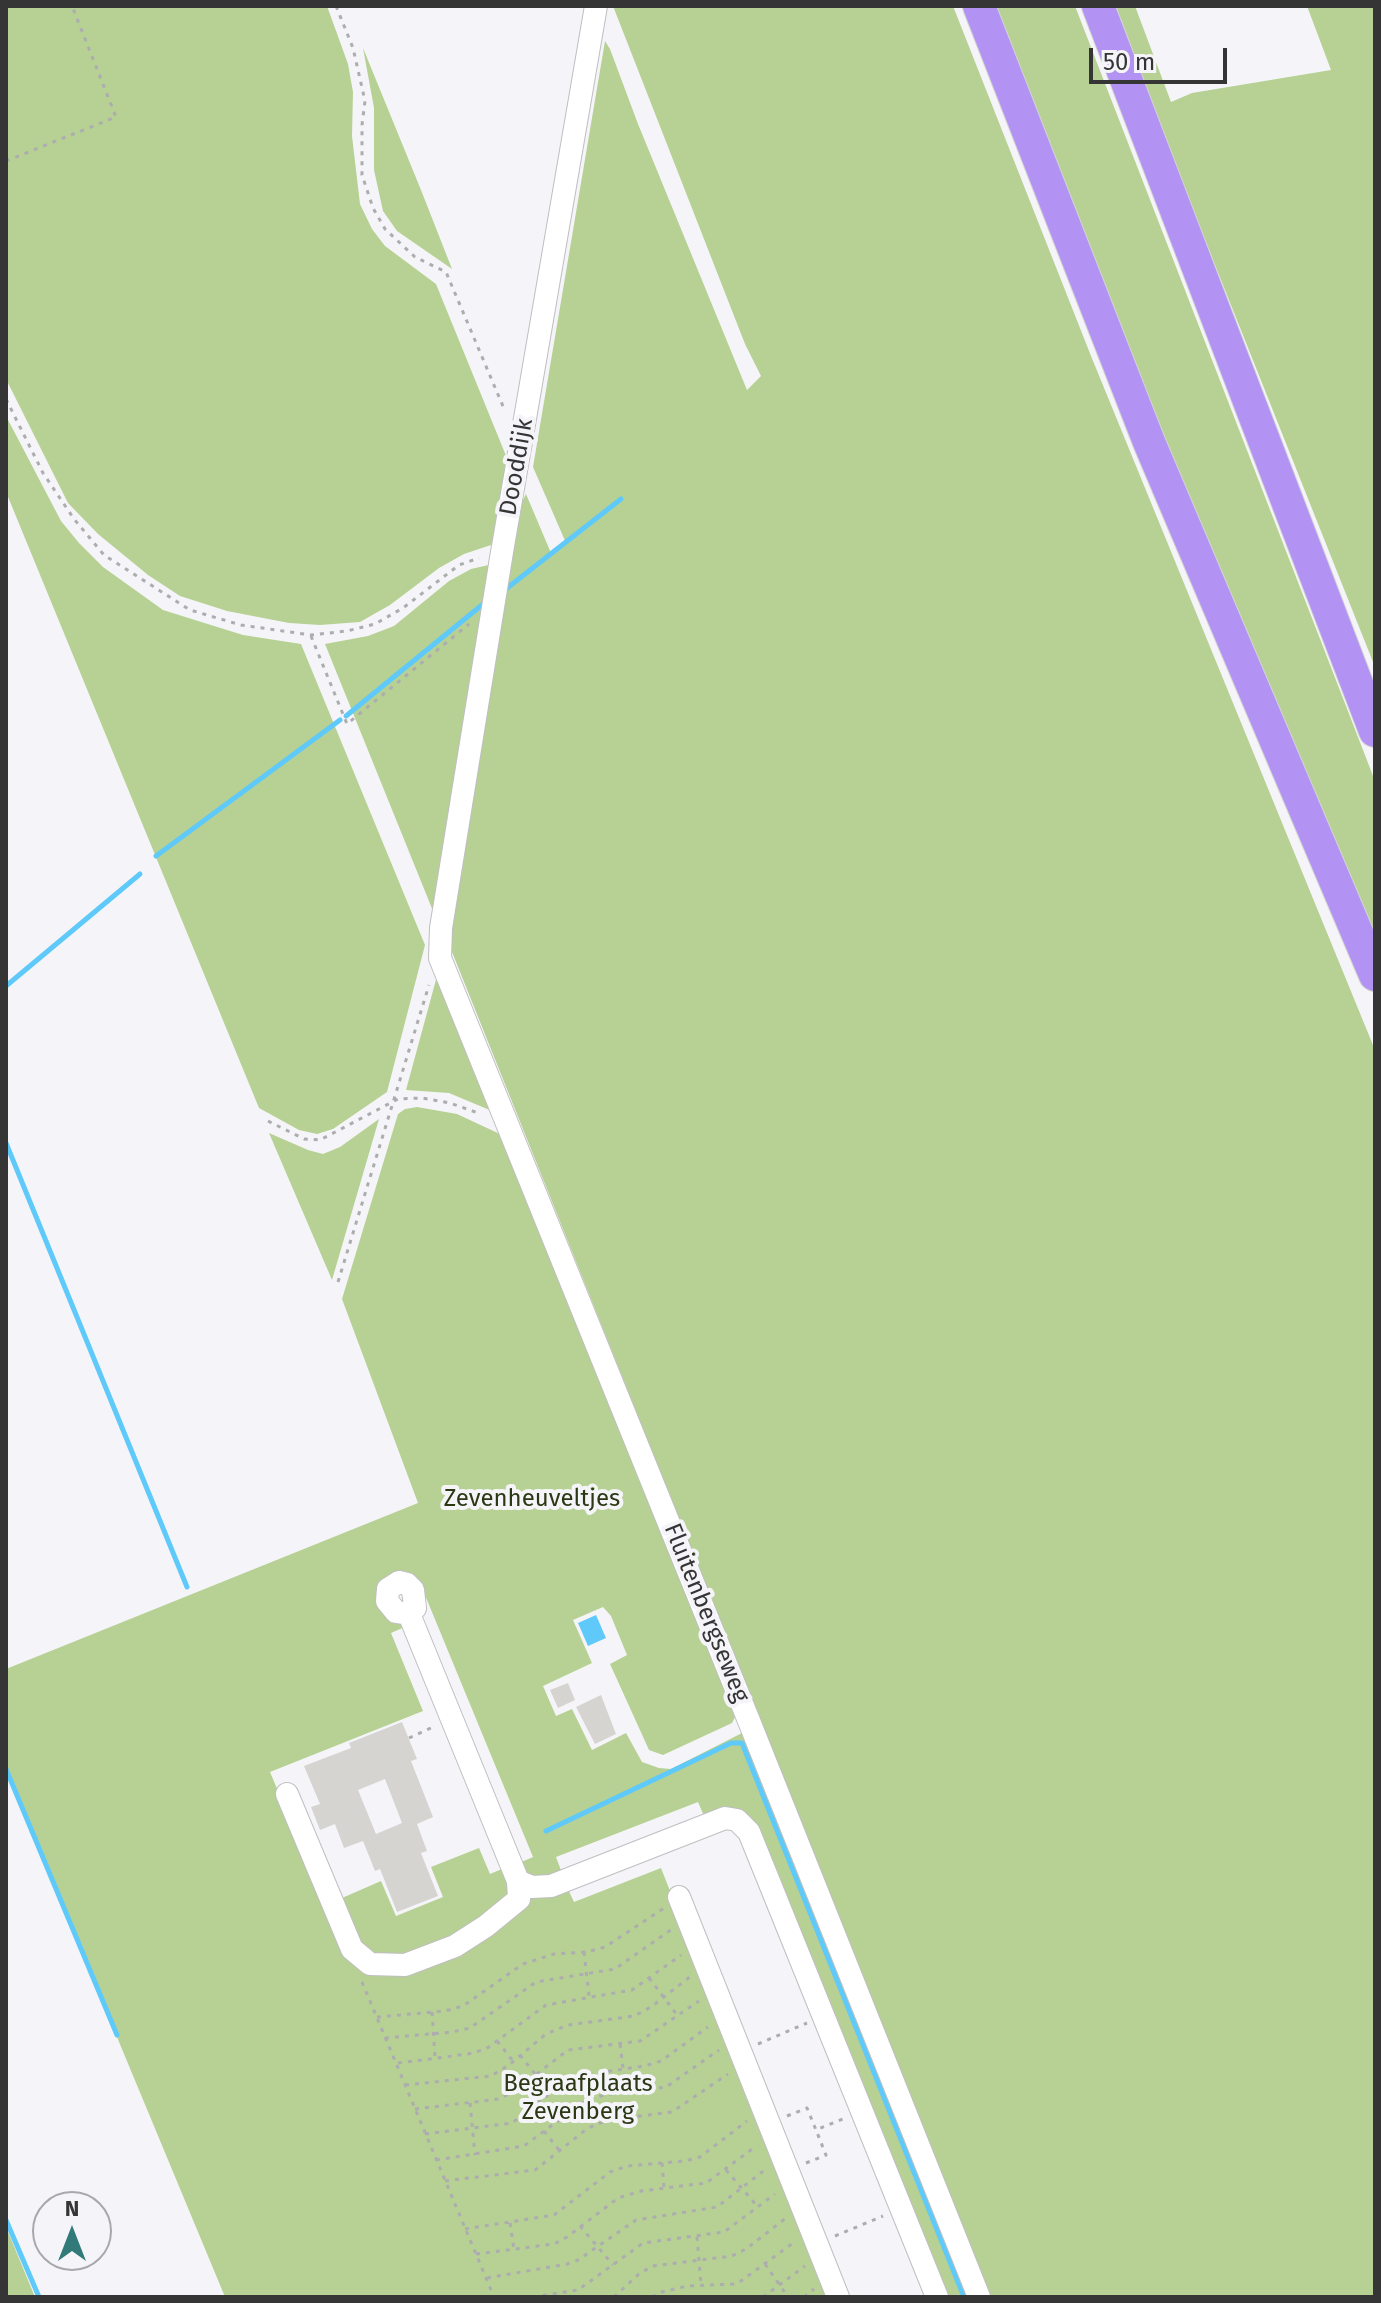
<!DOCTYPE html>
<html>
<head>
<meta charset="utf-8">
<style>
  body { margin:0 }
  #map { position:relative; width:1381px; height:2303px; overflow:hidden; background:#f5f5f9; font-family:"Fira Sans",sans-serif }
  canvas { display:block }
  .frame { position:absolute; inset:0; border:8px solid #353536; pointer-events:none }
  .north { position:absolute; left:32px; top:2191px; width:80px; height:80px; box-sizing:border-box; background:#f5f5f9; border:2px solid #a8a8ab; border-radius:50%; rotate:0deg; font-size:22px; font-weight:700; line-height:32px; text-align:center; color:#353536 }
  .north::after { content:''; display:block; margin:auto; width:28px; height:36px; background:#317a79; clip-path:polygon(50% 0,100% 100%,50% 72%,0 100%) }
  .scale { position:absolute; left:1089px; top:48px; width:138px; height:36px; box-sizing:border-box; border:4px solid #353536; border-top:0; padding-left:10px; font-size:24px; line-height:28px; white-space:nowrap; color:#353536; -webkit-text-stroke:6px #f5f5f9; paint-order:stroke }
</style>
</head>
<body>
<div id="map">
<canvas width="1381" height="2303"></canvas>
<div class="frame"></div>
<div class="north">N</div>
<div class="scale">50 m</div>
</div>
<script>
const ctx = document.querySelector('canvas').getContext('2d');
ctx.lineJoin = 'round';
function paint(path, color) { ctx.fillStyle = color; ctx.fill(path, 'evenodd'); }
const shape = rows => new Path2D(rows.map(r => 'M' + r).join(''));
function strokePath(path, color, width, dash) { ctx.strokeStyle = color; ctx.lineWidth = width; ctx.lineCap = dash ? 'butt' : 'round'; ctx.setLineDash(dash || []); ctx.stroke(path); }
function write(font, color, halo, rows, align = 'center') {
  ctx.font = font + ' "Fira Sans",sans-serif'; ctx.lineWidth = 8; ctx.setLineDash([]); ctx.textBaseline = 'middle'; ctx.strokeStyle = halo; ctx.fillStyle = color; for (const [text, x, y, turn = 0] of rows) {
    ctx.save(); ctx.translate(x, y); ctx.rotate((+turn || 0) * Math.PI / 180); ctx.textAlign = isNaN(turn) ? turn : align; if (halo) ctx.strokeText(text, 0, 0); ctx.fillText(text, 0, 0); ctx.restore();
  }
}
const green = shape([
  [6,6,327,6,348,64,353,92,352,136,360,204,372,229,385,246,436,284,511,468,497,543,464,554,439,568,390,605,360,622,320,625,289,623,227,611,180,596,148,575,98,534,68,503,6,379],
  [613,6,953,6,1091,356,1375,1050,1375,2297,991,2297,448,942,486,709,522,502,526,494,551,553,566,543,533,467,605,41,610,49,638,124,747,390,761,376,745,344],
  [991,6,1075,6,1375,781,1375,949,1136,371],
  [1116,6,1135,6,1171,102,1192,93,1331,70,1307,6,1375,6,1375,667,1188,197],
  [363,48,421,190,452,269,397,231,383,211,374,170,374,108],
  [6,416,61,521,79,543,103,567,163,610,243,635,301,644,425,945,387,1092,333,1129,317,1134,299,1130,259,1108,6,492],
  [493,564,433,911,325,644,368,636,394,626,449,581,471,569],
  [437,976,492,1111,449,1093,406,1090],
  [417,1107,457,1114,502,1135,737,1713,732,1723,663,1755,649,1750,610,1664,627,1655,611,1616,603,1607,573,1620,592,1663,543,1686,556,1716,572,1709,592,1750,626,1733,642,1762,659,1768,671,1769,744,1732,974,2297,945,2297,755,1822,742,1814,704,1816,698,1802,556,1857,562,1873,552,1877,527,1876,519,1863,533,1857,420,1583,377,1596,381,1612,407,1626,391,1633,423,1711,270,1772,346,1953,367,1970,490,1931,534,1896,567,1887,574,1902,661,1868,830,2297,225,2297,6,1770,6,1669,418,1503,342,1299,398,1114,405,1109],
  [379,1119,332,1280,269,1133,308,1150,323,1154,340,1147],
  [479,1848,490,1874,502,1869,510,1894,480,1918,451,1937,403,1955,374,1954,360,1943,342,1898,381,1881,396,1916,443,1897,431,1867],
  [6,2227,35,2297,6,2297]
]);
const water = shape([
  [596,1615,606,1638,588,1646,578,1623]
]);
const stream = shape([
  [502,592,621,499],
  [346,716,488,600],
  [156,856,340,720],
  [6,986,140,874],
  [6,1143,187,1587],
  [6,1769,117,2035],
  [546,1831,731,1743,742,1743,964,2297],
  [6,2220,39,2297]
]);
const building = shape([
  [568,1683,575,1700,558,1708,550,1690],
  [601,1695,616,1734,595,1744,576,1707],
  [402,1722,417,1759,411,1761,433,1817,417,1824,427,1851,421,1853,438,1896,397,1912,380,1869,375,1871,363,1841,344,1848,335,1824,320,1830,311,1807,320,1804,304,1766,351,1748,349,1743],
  [385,1779,402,1823,376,1834,358,1790]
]);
const path = shape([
  [336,6,353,48,365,101,362,125,362,175,373,208,385,229,415,257,446,272,505,411],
  [6,161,116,117,72,6],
  [6,399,43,473,74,519,104,555,190,610,241,625,311,635,347,631,375,624,403,608,459,565,479,558],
  [311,636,347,724,469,624],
  [268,1121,304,1139,320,1140,398,1099,422,1098,450,1103,481,1114],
  [338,1282,429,985],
  [409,1738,433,1727],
  [584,1952,589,1996],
  [649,1978,678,2016],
  [362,1982,494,2297],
  [432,2012,435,2057],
  [377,2017,445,2011,463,2006,523,1964,554,1954,587,1952,605,1947,664,1908],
  [385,2038,452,2032,470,2028,536,1982,615,1969,672,1929],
  [497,2041,513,2061],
  [620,2044,626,2091],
  [758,2044,807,2023],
  [520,2055,535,2074],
  [398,2063,468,2054,486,2049,546,2005,632,1990,681,1955],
  [405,2085,491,2076,509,2065,546,2034,568,2025,634,2016,651,2007,691,1976],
  [470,2103,475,2155],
  [415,2109,499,2099,516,2090,568,2050,640,2041,699,2001],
  [787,2116,807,2108,816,2130,845,2118],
  [544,2131,559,2150],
  [425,2134,512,2123,571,2077,644,2066,661,2061,708,2027],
  [436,2160,524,2146,585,2101,604,2095,666,2087,719,2050],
  [662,2163,664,2187],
  [806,2163,826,2155,816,2130],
  [726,2170,757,2206],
  [445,2181,535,2170,588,2128,608,2120,672,2112,728,2074],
  [510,2223,514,2250],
  [580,2226,613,2265],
  [465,2229,554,2215,610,2172,627,2166,685,2161,700,2157,747,2121],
  [835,2236,883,2216],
  [697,2237,701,2285],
  [476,2254,554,2244,567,2237,618,2198,641,2191,706,2183,755,2147],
  [765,2264,788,2297],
  [487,2278,567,2264,578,2260,636,2220,717,2207,766,2169],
  [533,2297,578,2290,643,2243,724,2232,775,2194],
  [614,2297,640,2273,653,2266,732,2256,746,2249,786,2218],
  [652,2297,662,2292,687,2286,734,2284,741,2281,793,2243],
  [763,2297,805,2266],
  [804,2297,814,2289]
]);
const minor = shape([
  [596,6,502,552,441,928,440,958,749,1721,979,2297],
  [399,1582,407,1584,413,1590,415,1608,409,1614,396,1612,387,1601,388,1589,399,1582],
  [409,1614,518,1881,532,1887,551,1886,725,1818,737,1820,749,1832,937,2297],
  [287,1794,352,1949,370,1964,405,1965,455,1946,486,1926,519,1899,518,1881],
  [679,1897,838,2297]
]);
const highway = shape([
  [979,6,1149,442,1375,975],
  [1098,6,1375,731]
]);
const streetNames = [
  ["Dooddijk",517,467,-80],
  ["Fluitenbergseweg",706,1613,68]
];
const parkNames = [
  ["Zevenheuveltjes",532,1499],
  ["Begraafplaats",578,2084],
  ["Zevenberg",578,2112]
];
paint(green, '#b6d193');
paint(water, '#5fcafa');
strokePath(stream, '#5fcafa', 5);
paint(building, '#d6d4d1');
strokePath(minor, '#bfbfc2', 24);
strokePath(highway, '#d3d3d3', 34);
strokePath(path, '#adadaf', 3, [4, 6]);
strokePath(minor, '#fff', 22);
strokePath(highway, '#b293f3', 32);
write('24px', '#353536', '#f5f5f9', streetNames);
write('24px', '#2a3814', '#f5f5f9', parkNames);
</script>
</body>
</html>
